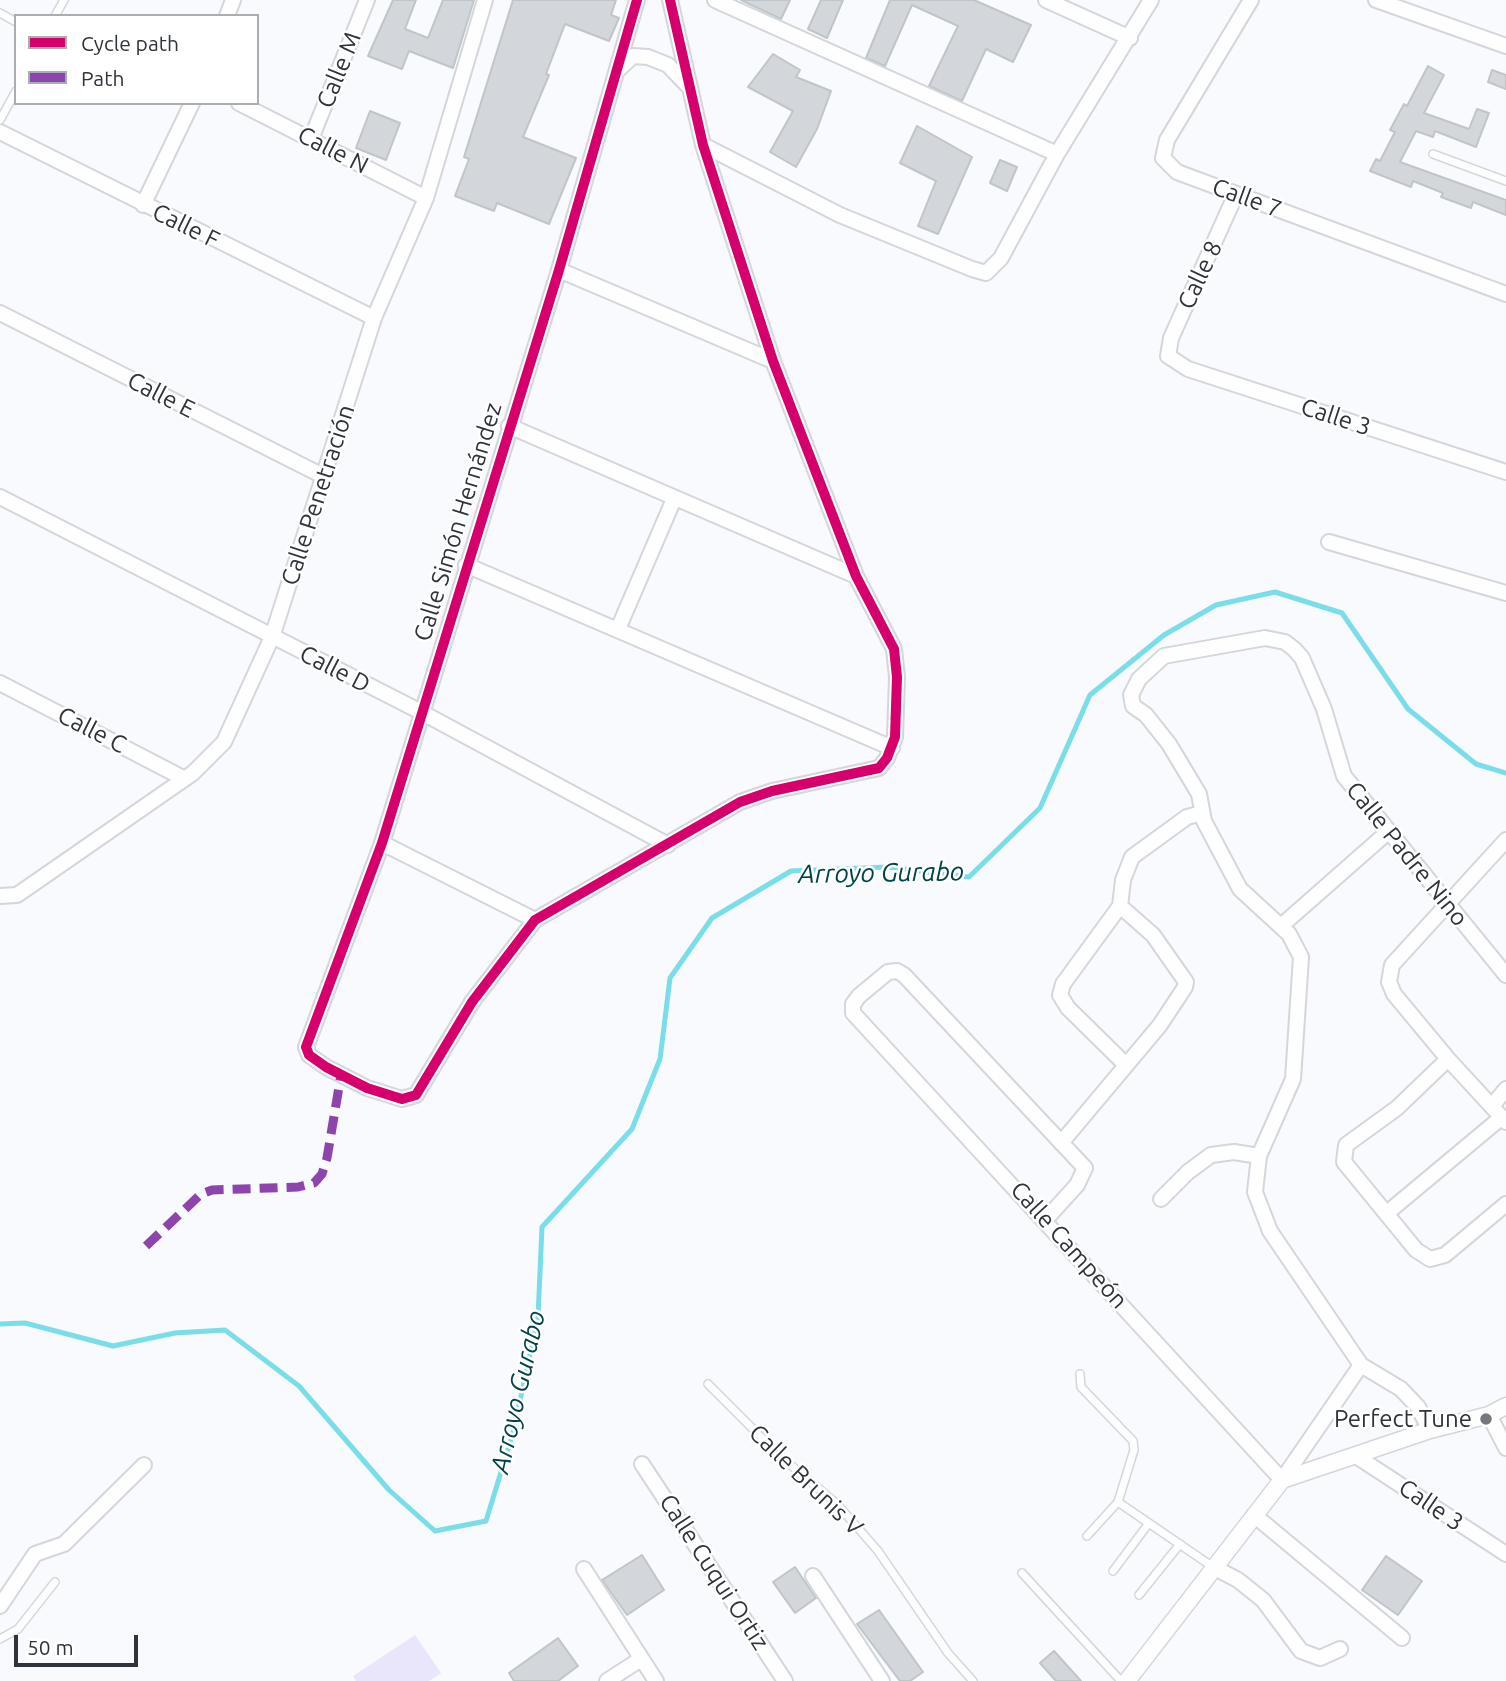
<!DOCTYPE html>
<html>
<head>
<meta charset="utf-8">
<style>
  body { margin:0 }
  #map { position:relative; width:1506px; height:1681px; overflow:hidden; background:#f8fafd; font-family:Ubuntu,sans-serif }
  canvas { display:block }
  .legend { position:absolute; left:14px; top:14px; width:245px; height:91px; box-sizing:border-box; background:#fff; border:2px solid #abaeb0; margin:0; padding:9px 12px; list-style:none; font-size:21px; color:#2e343a }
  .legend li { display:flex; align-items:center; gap:14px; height:35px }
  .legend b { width:35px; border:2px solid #abaeb0 }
  .scale { position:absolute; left:14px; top:1635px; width:124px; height:32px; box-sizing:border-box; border:4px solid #2e343a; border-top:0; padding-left:9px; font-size:21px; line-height:24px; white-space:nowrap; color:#2e343a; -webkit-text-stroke:5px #fff; paint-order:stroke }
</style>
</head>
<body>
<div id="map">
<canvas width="1506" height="1681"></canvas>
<ul class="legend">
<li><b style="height:9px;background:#d6006c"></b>Cycle path</li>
<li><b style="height:9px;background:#8e44ad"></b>Path</li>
</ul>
<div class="scale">50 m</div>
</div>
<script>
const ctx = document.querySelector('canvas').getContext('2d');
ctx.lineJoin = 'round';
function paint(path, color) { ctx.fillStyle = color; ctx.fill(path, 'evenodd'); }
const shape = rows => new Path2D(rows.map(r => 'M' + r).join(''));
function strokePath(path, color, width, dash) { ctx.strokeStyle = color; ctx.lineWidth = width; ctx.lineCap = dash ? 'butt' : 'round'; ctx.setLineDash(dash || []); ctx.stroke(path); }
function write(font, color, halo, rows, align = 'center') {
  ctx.font = font + ' Ubuntu,sans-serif'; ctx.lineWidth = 5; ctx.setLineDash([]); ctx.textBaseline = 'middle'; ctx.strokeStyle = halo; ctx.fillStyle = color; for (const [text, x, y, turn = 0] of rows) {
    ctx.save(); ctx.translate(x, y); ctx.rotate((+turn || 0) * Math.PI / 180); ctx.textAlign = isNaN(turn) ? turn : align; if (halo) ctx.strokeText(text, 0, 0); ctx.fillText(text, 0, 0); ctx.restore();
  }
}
const green = shape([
  [415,1635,441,1673,429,1681,356,1681,353,1676]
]);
const stream = shape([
  [0,1324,25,1323,113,1346,175,1333,225,1330,299,1386,389,1490,435,1531,486,1521,513,1433,538,1317,542,1227,632,1129,660,1059,670,978,712,918,791,871,888,867,969,877,1040,808,1090,695,1164,635,1216,605,1275,592,1342,613,1408,709,1476,764,1506,773]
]);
const building = shape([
  [393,0,416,0,405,29,428,38,443,0,474,0,453,68,409,51,402,69,368,56,393,0],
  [513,0,616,0,611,15,619,18,609,41,565,24,546,74,549,75,523,137,576,158,549,224,497,203,494,211,455,196,469,159,464,157,513,0],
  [741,0,790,0,781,19,741,0],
  [821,0,843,0,827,38,808,29,821,0],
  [890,0,974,0,1031,25,1013,62,986,49,962,101,929,86,958,26,912,5,885,66,866,58,890,0],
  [773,54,800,70,796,77,831,91,817,129,796,167,770,152,793,111,748,87,773,54],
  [1428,66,1444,75,1424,113,1469,129,1477,109,1489,113,1476,147,1435,131,1433,137,1416,131,1400,162,1506,200,1506,215,1473,202,1471,208,1441,197,1443,193,1413,181,1411,187,1370,171,1376,159,1380,161,1395,132,1390,130,1404,104,1407,106,1428,66],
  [1492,70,1506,75,1506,89,1488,82,1492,70],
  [370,111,400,123,386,160,356,148,370,111],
  [917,126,972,157,938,234,918,226,936,181,900,163,917,126],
  [1000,160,1017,167,1007,191,990,183,1000,160],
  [642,1555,664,1590,627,1615,602,1580,642,1555],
  [1386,1556,1422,1581,1398,1615,1362,1590,1386,1556],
  [795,1567,816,1598,795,1613,773,1582,795,1567],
  [879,1610,923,1672,910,1681,900,1681,857,1624,879,1610],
  [558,1638,578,1666,558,1681,514,1681,509,1673,558,1638],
  [1054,1651,1081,1681,1056,1681,1040,1663,1054,1651]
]);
const service = shape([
  [0,13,16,22],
  [55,16,64,0],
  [0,120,16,91],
  [1433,154,1506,181],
  [1080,1374,1081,1387,1133,1441,1134,1450,1118,1502,1213,1567],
  [708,1384,779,1455,837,1504,878,1551,948,1653,973,1681],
  [1087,1536,1118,1502],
  [1113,1571,1149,1523],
  [1022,1573,1121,1681],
  [1139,1595,1180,1544],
  [0,1639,18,1629,55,1582]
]);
const minor = shape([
  [637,0,559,270,382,843,306,1047,309,1055,326,1067,367,1088,402,1099,416,1095,472,1002,535,920,740,802,772,791,879,768,887,758,895,737,897,677,894,649,856,576,773,361,703,145,670,0],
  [715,0,1057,154],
  [1046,0,1130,38],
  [1251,0,1167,140,1163,158,1177,172,1506,294],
  [1376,0,1506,46],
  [227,16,233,0],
  [619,69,633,56,648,57,668,65,688,86],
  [239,103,426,198],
  [0,132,374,318],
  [311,139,367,0],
  [703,145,840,215,972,269,986,273,1001,258,1057,154,1151,0],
  [1236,194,1171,338,1168,356,1188,369,1506,472],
  [143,205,192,103],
  [559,270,773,361],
  [0,313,323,476],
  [509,426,856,576],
  [0,497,421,712,668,845],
  [1329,542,1506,593],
  [466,565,892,748],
  [618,629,674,499],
  [0,683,183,778],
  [1506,840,1392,965,1389,982,1394,994,1448,1059,1506,1122],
  [382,843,535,920],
  [0,896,17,895,193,773,224,742,272,637,374,318,426,198,485,0],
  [1281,926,1389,831],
  [1448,1059,1397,1108,1346,1145,1344,1162,1416,1250,1430,1259,1445,1255,1506,1204],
  [1126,1065,1068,1008,1060,995,1063,984,1120,906,1123,880,1132,857,1187,817,1202,813],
  [1492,1106,1506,1089],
  [1061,1143,1160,1025,1185,987,1186,982,1153,935,1120,906],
  [1161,1199,1188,1172,1211,1155,1234,1152,1259,1156],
  [1387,1213,1502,1117],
  [1046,1219,1077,1185,1085,1168,904,975,897,971,888,972,859,996,853,1004,853,1013,1282,1480,1361,1365,1270,1231,1255,1192,1259,1156,1293,1079,1301,957,1289,934,1240,889,1204,821,1199,794,1169,744,1146,715,1133,706,1131,695,1139,679,1164,656,1265,638,1285,642,1294,649,1302,658,1324,709,1344,776,1506,975],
  [1361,1365,1401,1389,1418,1407,1430,1430],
  [1489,1415,1506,1448],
  [1356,1456,1506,1554],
  [642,1464,785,1681],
  [1254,1515,1402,1638],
  [1213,1567,1238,1580,1263,1600,1301,1651,1320,1658,1340,1649],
  [584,1569,656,1681],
  [813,1576,882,1681],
  [0,1606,35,1554,64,1544,144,1465],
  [607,1681,641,1659]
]);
const tertiary = shape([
  [1127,1681,1282,1480,1430,1430,1489,1415,1506,1406]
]);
const quiet = shape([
  [146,1246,201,1194,212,1190,298,1187,314,1183,322,1174,327,1158,341,1075]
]);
const cycleway = shape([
  [637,0,559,270,382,843,306,1047,309,1055,326,1067,367,1088,402,1099,416,1095,472,1002,535,920,740,802,772,791,879,768,887,758,895,737,897,677,894,649,856,576,773,361,703,145,670,0]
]);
const markers = [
  [1486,1419,7,"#75797e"]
];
const streetNames = [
  ["Calle M",339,70,-68],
  ["Calle N",333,150,27],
  ["Calle 7",1247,198,20],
  ["Calle F",186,226,26],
  ["Calle 8",1200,275,-65],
  ["Calle E",161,395,27],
  ["Calle 3",1336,417,18],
  ["Calle Penetración",318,495,-72],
  ["Calle Simón Hernández",458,522,-73],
  ["Calle D",335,669,27],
  ["Calle C",92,730,27],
  ["Calle Padre Nino",1407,854,51],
  ["Calle Campeón",1069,1245,48],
  ["Calle Brunis V",806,1480,44],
  ["Calle 3",1431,1505,34],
  ["Calle Cuqui Ortiz",714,1572,57]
];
const poiNames = [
  ["Perfect Tune",1472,1419]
];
const waterNames = [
  ["Arroyo Gurabo",881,873,-1],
  ["Arroyo Gurabo",518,1392,-77]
];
paint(green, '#e9e5fb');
strokePath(stream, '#79deea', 5);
paint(building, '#d3d7db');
strokePath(building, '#c0c5c8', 2);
strokePath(service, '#d3d7db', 10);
strokePath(minor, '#d3d7db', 18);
strokePath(tertiary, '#d3d7db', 19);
strokePath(service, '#fefeff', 7);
strokePath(minor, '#fefeff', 14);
strokePath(tertiary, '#fefeff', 16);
strokePath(quiet, '#8e44ad', 9, [18, 9]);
strokePath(cycleway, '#d6006c', 10);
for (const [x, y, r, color] of markers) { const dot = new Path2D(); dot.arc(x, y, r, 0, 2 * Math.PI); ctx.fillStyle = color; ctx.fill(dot); strokePath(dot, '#fff', 2.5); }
write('24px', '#2e343a', '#fff', streetNames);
write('24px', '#2e343a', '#fff', poiNames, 'right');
write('italic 26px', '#00434a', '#fff', waterNames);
</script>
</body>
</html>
